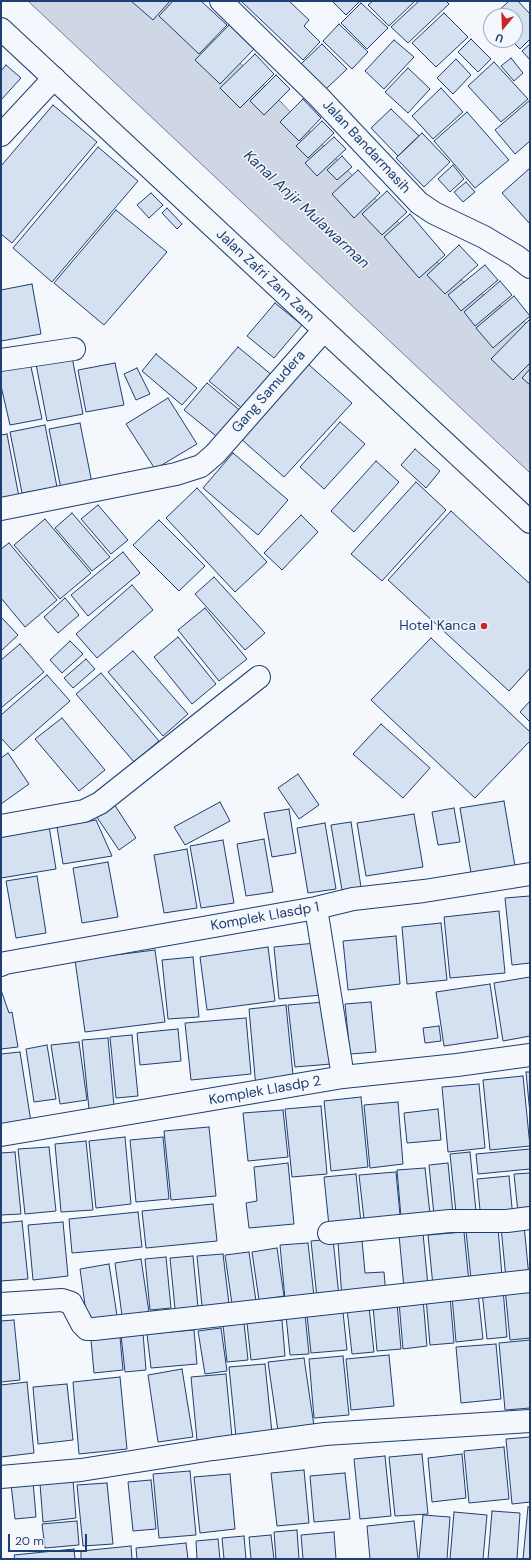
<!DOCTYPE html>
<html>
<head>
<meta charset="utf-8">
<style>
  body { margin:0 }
  #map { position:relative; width:531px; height:1560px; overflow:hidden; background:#f4f7fb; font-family:"DM Sans",sans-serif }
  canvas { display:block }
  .frame { position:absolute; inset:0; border:2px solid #1d3f73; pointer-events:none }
  .north { position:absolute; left:483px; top:8px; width:40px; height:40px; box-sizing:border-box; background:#f4f7fb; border:1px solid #9eadc5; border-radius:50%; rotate:199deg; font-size:11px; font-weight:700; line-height:16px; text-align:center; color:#1d3f73 }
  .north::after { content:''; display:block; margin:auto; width:14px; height:18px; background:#c62828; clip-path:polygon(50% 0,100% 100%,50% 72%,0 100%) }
  .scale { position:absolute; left:8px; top:1534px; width:79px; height:18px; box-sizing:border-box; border:2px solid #1d3f73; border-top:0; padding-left:5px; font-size:12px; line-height:14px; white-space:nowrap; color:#1d3f73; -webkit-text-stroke:3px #f4f7fb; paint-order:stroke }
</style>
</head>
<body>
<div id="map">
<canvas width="531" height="1560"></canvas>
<div class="frame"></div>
<div class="north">U</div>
<div class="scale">20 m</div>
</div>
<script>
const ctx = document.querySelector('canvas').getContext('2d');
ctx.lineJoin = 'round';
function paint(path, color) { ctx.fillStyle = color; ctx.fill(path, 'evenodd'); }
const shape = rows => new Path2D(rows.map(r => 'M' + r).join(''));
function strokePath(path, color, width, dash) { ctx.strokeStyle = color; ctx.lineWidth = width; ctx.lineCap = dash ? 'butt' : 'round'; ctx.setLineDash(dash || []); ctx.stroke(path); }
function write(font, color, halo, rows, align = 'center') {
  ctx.font = font + ' "DM Sans",sans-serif'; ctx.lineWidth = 3; ctx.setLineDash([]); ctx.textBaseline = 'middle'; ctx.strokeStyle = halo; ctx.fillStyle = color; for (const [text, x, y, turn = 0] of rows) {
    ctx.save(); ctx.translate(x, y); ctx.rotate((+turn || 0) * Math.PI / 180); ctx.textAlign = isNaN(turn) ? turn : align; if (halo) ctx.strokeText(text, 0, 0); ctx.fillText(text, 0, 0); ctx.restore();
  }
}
const water = shape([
  [28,1,173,1,269,90,444,269,513,314,530,326,530,473,28,1]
]);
const building = shape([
  [131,1,170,1,153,20,131,1],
  [173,1,201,1,227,25,199,54,159,16,173,1],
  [241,1,289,1,309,20,304,26,320,42,303,60,241,1],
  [332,1,360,1,346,15,332,1],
  [373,1,415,1,389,26,368,5,373,1],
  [419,1,446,1,449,4,408,43,391,27,419,1],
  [509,1,518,1,530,14,530,39,520,49,511,40,515,40,515,16,493,16,509,1],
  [361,3,388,28,367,49,341,23,361,3],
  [444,13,468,37,436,67,412,43,444,13],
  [339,24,368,52,352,69,323,41,339,24],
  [229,25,254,49,220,84,195,60,229,25],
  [471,39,491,59,478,72,458,52,471,39],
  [394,40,414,57,384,89,365,71,394,40],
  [322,44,347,69,326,89,301,64,322,44],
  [530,44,530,60,522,51,530,44],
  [255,54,274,74,240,108,220,88,255,54],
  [511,58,523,73,514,81,501,66,511,58],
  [456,59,471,75,453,94,437,78,456,59],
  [494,62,528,99,501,122,468,86,494,62],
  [6,65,21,78,1,100,1,71,6,65],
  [408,68,430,89,408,113,385,92,408,68],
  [276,75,290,89,264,115,250,101,276,75],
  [441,88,463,112,433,139,412,116,441,88],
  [303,99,321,118,299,141,280,122,303,99],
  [530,100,530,141,515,154,495,130,530,100],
  [53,105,97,142,12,243,1,234,1,166,53,105],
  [391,109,419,136,398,156,371,128,391,109],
  [467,112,509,160,475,188,434,141,467,112],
  [322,121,334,133,308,158,296,146,322,121],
  [422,133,450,162,424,187,396,158,422,133],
  [334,137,346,149,317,176,305,163,334,137],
  [98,147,138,181,52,282,13,248,98,147],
  [342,156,352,167,337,180,327,170,342,156],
  [453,165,464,179,450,192,438,179,453,165],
  [530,168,530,224,502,193,530,168],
  [358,170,380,193,354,218,332,194,358,170],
  [466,182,475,192,463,202,454,192,466,182],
  [387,191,407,212,382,235,362,214,387,191],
  [151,193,163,205,149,218,137,205,151,193],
  [167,208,182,224,177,229,162,213,167,208],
  [116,210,167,252,104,325,54,283,116,210],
  [410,214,445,255,419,278,384,237,410,214],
  [459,245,478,265,445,294,427,275,459,245],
  [485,265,498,280,461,311,448,295,485,265],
  [500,281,512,295,475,326,464,312,500,281],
  [32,284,41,334,1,341,1,290,32,284],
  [514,296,530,316,493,348,476,328,514,296],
  [275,303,302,325,274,358,247,336,275,303],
  [530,319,530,363,513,380,491,359,530,319],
  [238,347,273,376,244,410,209,381,238,347],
  [156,354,197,388,182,405,142,371,156,354],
  [72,357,83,414,47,421,36,364,72,357],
  [30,362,42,419,10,425,1,386,1,368,30,362],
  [115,363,124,405,86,412,78,370,115,363],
  [308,364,352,403,284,477,240,438,308,364],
  [137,368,150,394,136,400,124,374,137,368],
  [530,369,530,385,522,378,530,369],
  [207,383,243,413,221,440,184,410,207,383],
  [168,398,197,444,155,469,126,424,168,398],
  [340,422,365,444,324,489,300,467,340,422],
  [80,423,92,483,61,489,49,429,80,423],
  [45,425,57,487,22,493,10,432,45,425],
  [7,434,19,497,1,501,1,435,7,434],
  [415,449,440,471,426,488,401,465,415,449],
  [233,453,288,500,258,535,203,488,233,453],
  [376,461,399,482,354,532,331,511,376,461],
  [416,482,446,510,382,581,351,554,416,482],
  [197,488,267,562,235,592,166,518,197,488],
  [98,505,128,540,111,554,81,519,98,505],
  [451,511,530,584,530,668,509,691,388,580,451,511],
  [72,513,110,557,92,571,55,528,72,513],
  [301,515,318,532,282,570,264,553,301,515],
  [45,519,91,573,60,599,14,545,45,519],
  [159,520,205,566,179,591,133,545,159,520],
  [9,543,57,600,25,627,1,598,1,549,9,543],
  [123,552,140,573,88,616,71,595,123,552],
  [214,577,265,633,245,650,195,594,214,577],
  [132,585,153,610,97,658,76,634,132,585],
  [65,598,79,615,58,633,44,617,65,598],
  [205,608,247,659,219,681,178,630,205,608],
  [1,617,18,635,1,651,1,617],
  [178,637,216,684,192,704,154,657,178,637],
  [431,638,530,732,530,741,475,798,371,700,431,638],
  [70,641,83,654,62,673,50,660,70,641],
  [20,644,44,672,1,708,1,660,20,644],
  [133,651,188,714,163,736,108,672,133,651],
  [86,659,95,669,73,688,64,678,86,659],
  [101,673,159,741,134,762,76,694,101,673],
  [47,675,70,701,13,751,1,738,1,715,47,675],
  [530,701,530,722,520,712,530,701],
  [62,718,105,770,79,791,35,739,62,718],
  [381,724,430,768,403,798,353,754,381,724],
  [8,753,29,784,1,804,1,758,8,753],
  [298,774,319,805,299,819,278,788,298,774],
  [504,801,515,866,471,873,460,808,504,801],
  [220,802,230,821,185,845,174,827,220,802],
  [114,804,136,838,119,850,96,816,114,804],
  [454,808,460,842,438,845,432,812,454,808],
  [289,809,296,853,272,857,264,813,289,809],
  [414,814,423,867,366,876,357,823,414,814],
  [96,820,112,856,63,864,57,827,96,820],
  [351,822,361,887,342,890,331,825,351,822],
  [325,823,336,889,308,893,297,828,325,823],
  [49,826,56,869,1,878,1,834,49,826],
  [264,839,273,892,246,896,237,844,264,839],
  [223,840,234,903,201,908,190,846,223,840],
  [187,849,197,908,164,913,154,855,187,849],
  [108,862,118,917,82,923,73,868,108,862],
  [37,876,46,933,16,938,6,881,37,876],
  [530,896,530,963,512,965,505,898,530,896],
  [499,911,505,973,450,978,444,917,499,911],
  [441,923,447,980,407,984,402,927,441,923],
  [396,936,400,984,348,990,343,941,396,936],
  [316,943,321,995,279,999,274,947,316,943],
  [268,947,275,1001,207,1010,200,957,268,947],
  [155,950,165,1022,85,1032,75,960,155,950],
  [193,957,199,1017,168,1019,162,960,193,957],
  [530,977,530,1036,503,1041,494,983,530,977],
  [490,984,498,1038,444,1046,436,992,490,984],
  [1,990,9,1013,12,1012,18,1047,1,1049,1,990],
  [325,1002,331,1064,295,1067,288,1005,325,1002],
  [371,1002,376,1052,350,1054,345,1004,371,1002],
  [286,1005,294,1085,256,1088,249,1009,286,1005],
  [246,1018,251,1074,191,1080,185,1023,246,1018],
  [439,1026,441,1041,425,1043,423,1028,439,1026],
  [178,1029,181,1061,140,1065,137,1033,178,1029],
  [132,1035,138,1096,116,1098,110,1037,132,1035],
  [108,1038,114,1106,89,1109,82,1040,108,1038],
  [79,1042,87,1100,60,1104,51,1045,79,1042],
  [47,1045,56,1099,34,1102,26,1049,47,1045],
  [20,1052,31,1122,1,1127,1,1054,20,1052],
  [526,1072,530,1072,530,1114,526,1072],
  [523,1076,530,1146,490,1150,483,1080,523,1076],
  [479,1084,485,1148,448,1152,442,1087,479,1084],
  [361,1097,368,1167,331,1171,324,1101,361,1097],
  [398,1102,403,1164,370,1168,364,1105,398,1102],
  [321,1106,327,1174,292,1177,285,1109,321,1106],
  [438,1109,441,1140,407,1143,404,1113,438,1109],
  [283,1110,288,1157,248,1161,243,1113,283,1110],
  [209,1127,216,1196,171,1200,164,1131,209,1127],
  [125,1137,131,1204,96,1208,89,1141,125,1137],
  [163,1137,169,1199,136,1202,130,1140,163,1137],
  [86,1141,93,1210,61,1212,55,1144,86,1141],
  [49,1147,56,1211,25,1214,18,1149,49,1147],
  [530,1149,530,1169,478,1174,476,1154,530,1149],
  [15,1152,21,1214,1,1215,1,1153,15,1152],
  [470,1152,476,1211,456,1213,450,1154,470,1152],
  [288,1163,294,1224,249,1228,246,1203,257,1201,254,1167,288,1163],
  [448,1163,453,1214,434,1215,429,1165,448,1163],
  [425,1168,430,1214,401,1217,397,1170,425,1168],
  [396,1172,400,1215,364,1219,359,1175,396,1172],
  [530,1173,530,1212,518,1213,514,1174,530,1173],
  [356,1174,361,1223,329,1226,324,1177,356,1174],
  [509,1176,513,1218,481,1220,477,1179,509,1176],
  [213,1204,217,1241,146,1248,142,1211,213,1204],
  [138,1212,142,1247,72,1253,69,1219,138,1212],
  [22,1221,28,1279,1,1281,1,1223,22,1221],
  [63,1222,68,1276,33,1280,28,1225,63,1222],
  [524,1225,529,1277,506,1279,501,1227,524,1225],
  [498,1228,502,1276,471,1279,466,1231,498,1228],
  [464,1232,469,1282,433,1286,428,1235,464,1232],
  [423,1233,428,1286,404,1288,399,1235,423,1233],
  [333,1239,339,1296,317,1298,311,1241,333,1239],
  [362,1240,365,1273,384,1272,386,1295,342,1299,338,1242,362,1240],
  [308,1243,314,1296,285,1299,280,1245,308,1243],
  [277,1248,284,1296,259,1300,252,1252,277,1248],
  [249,1252,256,1301,232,1304,225,1255,249,1252],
  [223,1254,229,1304,202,1306,197,1256,223,1254],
  [193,1256,198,1307,175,1309,170,1258,193,1256],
  [166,1257,171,1308,150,1310,145,1259,166,1257],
  [141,1259,150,1319,123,1323,115,1263,141,1259],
  [109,1264,118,1322,88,1327,80,1269,109,1264],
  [530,1286,530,1338,510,1340,505,1288,530,1286],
  [503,1289,507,1337,487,1339,482,1291,503,1289],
  [478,1293,483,1339,456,1342,452,1296,478,1293],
  [450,1296,454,1343,430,1345,426,1298,450,1296],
  [423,1299,427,1346,403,1349,399,1302,423,1299],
  [397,1303,401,1349,377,1351,373,1306,397,1303],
  [369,1307,374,1352,352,1354,347,1309,369,1307],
  [343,1312,347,1350,311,1353,307,1315,343,1312],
  [305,1314,309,1354,290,1355,286,1316,305,1314],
  [14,1320,20,1380,1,1382,1,1321,14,1320],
  [282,1320,285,1356,251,1360,247,1323,282,1320],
  [244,1323,248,1360,227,1362,223,1325,244,1323],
  [221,1328,227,1371,205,1374,198,1331,221,1328],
  [194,1330,197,1364,151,1368,147,1334,194,1330],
  [143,1333,146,1370,125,1372,121,1335,143,1333],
  [120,1337,123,1370,94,1373,91,1340,120,1337],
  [530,1340,530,1408,505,1410,499,1343,530,1340],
  [496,1344,501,1399,461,1403,456,1347,496,1344],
  [389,1355,394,1406,351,1410,346,1359,389,1355],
  [343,1356,349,1415,314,1418,309,1359,343,1356],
  [304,1358,314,1426,278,1431,268,1362,304,1358],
  [265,1364,272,1433,236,1437,229,1367,265,1364],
  [182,1369,193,1437,158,1442,148,1375,182,1369],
  [226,1374,232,1437,197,1440,191,1377,226,1374],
  [120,1377,127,1449,79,1454,73,1382,120,1377],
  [27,1382,34,1453,1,1457,1,1385,27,1382],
  [67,1384,73,1440,38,1444,33,1387,67,1384],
  [530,1437,530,1502,512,1504,506,1439,530,1437],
  [504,1447,509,1499,469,1503,464,1451,504,1447],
  [422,1454,428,1514,395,1516,389,1457,422,1454],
  [462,1454,466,1498,432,1502,428,1458,462,1454],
  [385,1456,391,1516,360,1519,354,1459,385,1456],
  [304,1470,309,1523,277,1526,271,1473,304,1470],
  [190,1471,196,1535,159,1538,153,1474,190,1471],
  [345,1473,350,1519,314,1522,310,1476,345,1473],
  [230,1474,235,1529,200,1533,194,1477,230,1474],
  [73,1480,76,1518,43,1522,40,1484,73,1480],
  [151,1480,156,1529,133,1531,128,1482,151,1480],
  [33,1481,36,1517,15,1519,11,1484,33,1481],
  [107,1483,113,1544,83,1546,77,1485,107,1483],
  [528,1507,530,1507,530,1559,523,1559,528,1507],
  [492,1511,520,1513,517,1559,488,1559,492,1511],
  [454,1512,487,1515,483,1559,450,1559,454,1512],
  [423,1515,450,1517,447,1559,419,1559,423,1515],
  [77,1521,79,1545,45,1548,42,1524,77,1521],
  [414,1521,418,1559,370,1559,367,1526,414,1521],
  [297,1530,299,1559,276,1559,274,1532,297,1530],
  [334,1532,336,1559,303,1559,301,1535,334,1532],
  [271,1535,274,1559,251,1559,249,1537,271,1535],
  [244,1536,246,1559,224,1559,222,1538,244,1536],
  [218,1539,220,1559,197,1559,196,1541,218,1539],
  [186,1543,188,1559,137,1559,136,1548,186,1543],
  [131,1546,132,1559,81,1559,81,1551,131,1546],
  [74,1549,75,1559,15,1559,14,1555,74,1549]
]);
const minor = shape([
  [1,135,54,78],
  [1,360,74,349],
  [1,509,176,474,201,466,215,454,324,330],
  [1,826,84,811,100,803,259,677],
  [316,908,343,1077],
  [1,965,5,963,316,908,353,899,424,891,530,874],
  [1,1135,343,1077,457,1065,530,1055],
  [329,1233,450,1221,507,1221,530,1218],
  [1,1304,62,1300,71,1303,82,1324,87,1329,94,1329,530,1281],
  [1,1477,81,1470,213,1449,325,1434,530,1421]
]);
const tertiary = shape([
  [221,1,318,96,419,203,434,213,484,237,516,256,530,267]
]);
const secondary = shape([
  [1,29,530,522]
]);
const markers = [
  [484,626,4,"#c62828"]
];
const streetNames = [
  ["Jalan Bandarmasih",366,147,47],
  ["Jalan Zafri Zam Zam",265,276,43],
  ["Gang Samudera",269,392,-49],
  ["Komplek Llasdp 1",265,917,-10],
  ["Komplek Llasdp 2",265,1091,-10]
];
const poiNames = [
  ["Hotel Kanca",476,626]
];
const waterNames = [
  ["Kanal Anjir Mulawarman",306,210,43]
];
paint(water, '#cfd7e4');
strokePath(water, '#687fa3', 1);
paint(building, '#d5e0f0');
strokePath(building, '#1d3f73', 1);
strokePath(minor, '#1d3f73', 24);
strokePath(tertiary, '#1d3f73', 24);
strokePath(secondary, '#1d3f73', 24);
strokePath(minor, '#f4f7fb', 22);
strokePath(tertiary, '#f4f7fb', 22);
strokePath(secondary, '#f4f7fb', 22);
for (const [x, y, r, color] of markers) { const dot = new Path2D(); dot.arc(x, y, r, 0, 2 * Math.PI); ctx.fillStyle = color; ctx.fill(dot); strokePath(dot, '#f4f7fb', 1.5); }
write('14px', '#1d3f73', '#f4f7fb', streetNames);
write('14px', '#1d3f73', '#f4f7fb', poiNames, 'right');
write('italic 15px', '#1d3f73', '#f4f7fb', waterNames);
</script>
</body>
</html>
